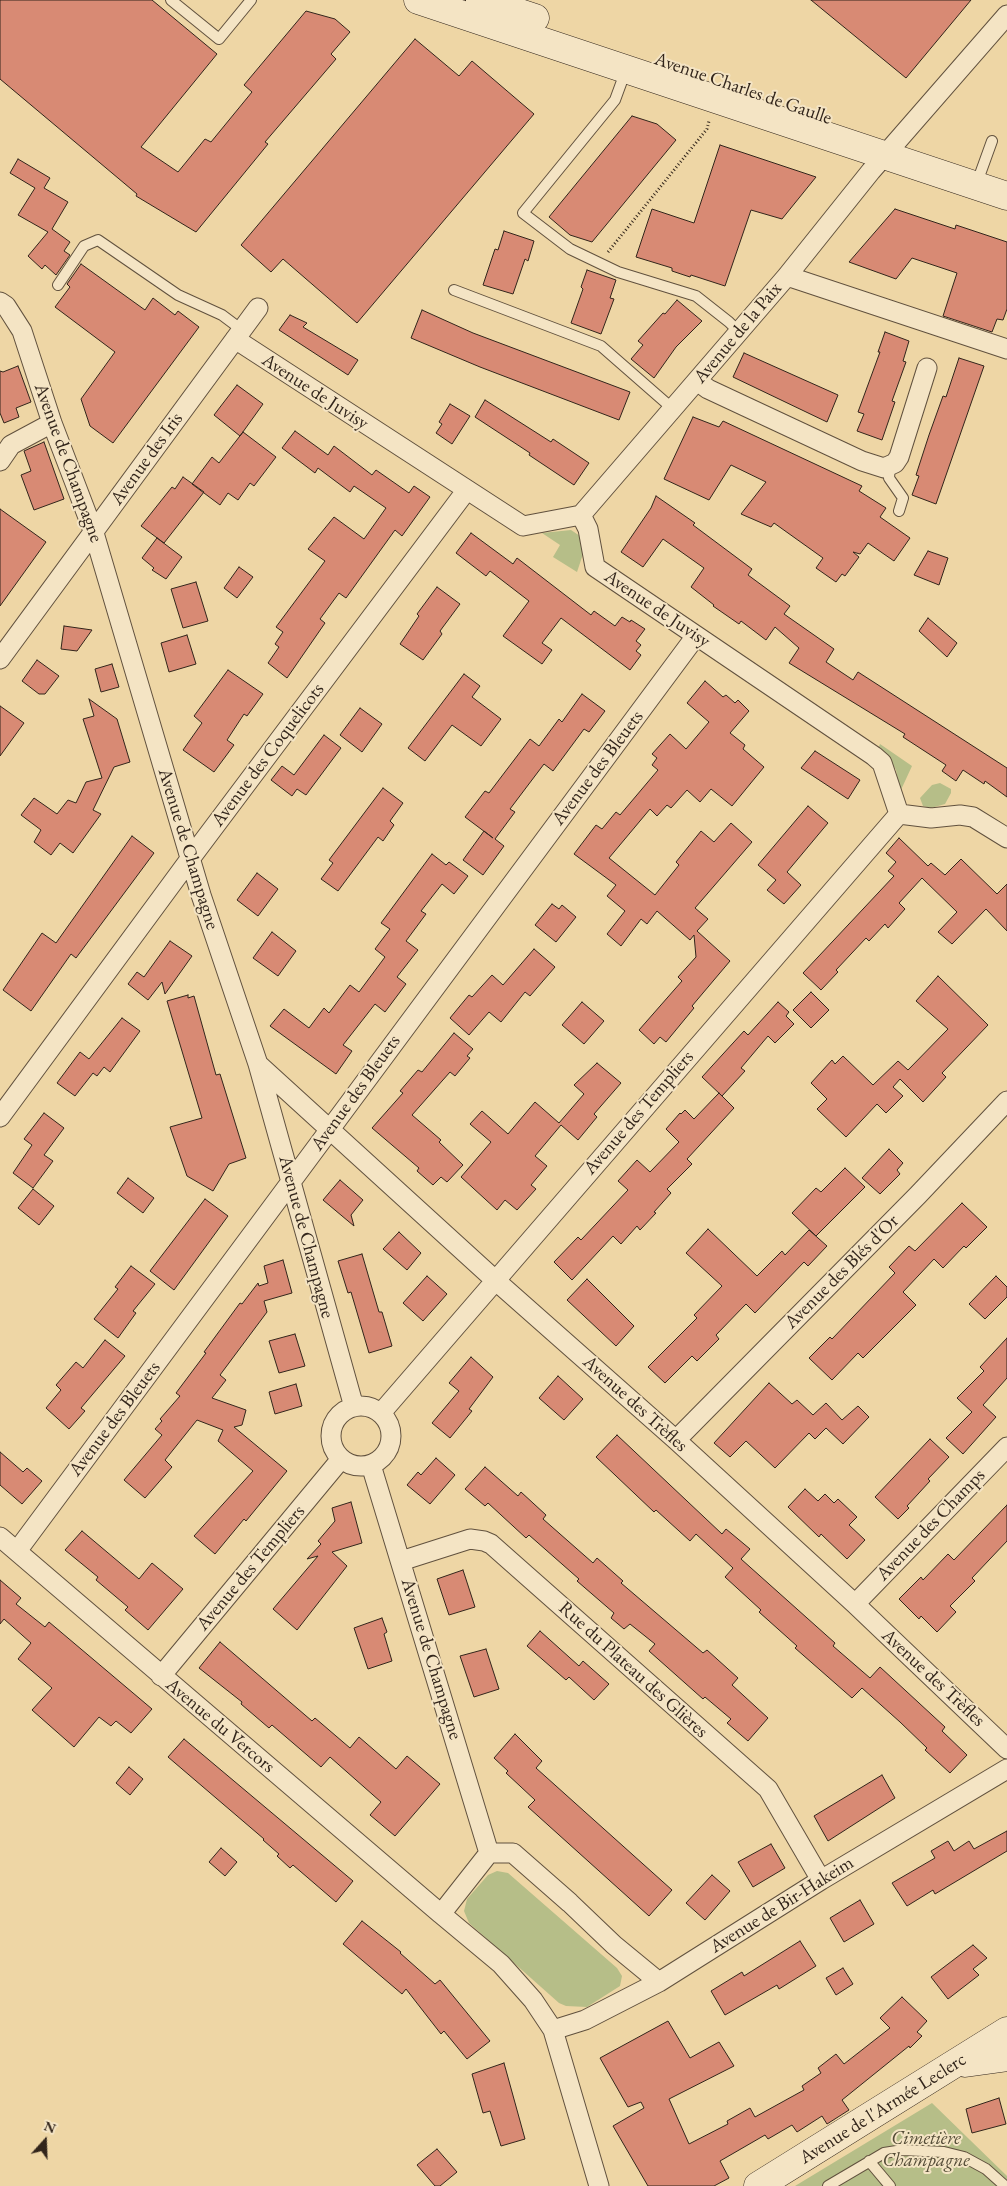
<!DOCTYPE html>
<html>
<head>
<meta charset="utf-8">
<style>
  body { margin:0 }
  #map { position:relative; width:1007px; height:2186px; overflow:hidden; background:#eed6a5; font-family:"EB Garamond",serif }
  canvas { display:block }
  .north { position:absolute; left:20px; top:2116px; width:50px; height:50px; -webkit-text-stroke:4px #f4e4c4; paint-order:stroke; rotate:20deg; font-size:14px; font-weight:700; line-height:20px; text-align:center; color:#32251b }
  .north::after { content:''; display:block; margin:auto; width:18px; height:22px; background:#32251b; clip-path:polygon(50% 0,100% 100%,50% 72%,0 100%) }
</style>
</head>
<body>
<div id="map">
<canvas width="1007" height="2186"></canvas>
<div class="north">N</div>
</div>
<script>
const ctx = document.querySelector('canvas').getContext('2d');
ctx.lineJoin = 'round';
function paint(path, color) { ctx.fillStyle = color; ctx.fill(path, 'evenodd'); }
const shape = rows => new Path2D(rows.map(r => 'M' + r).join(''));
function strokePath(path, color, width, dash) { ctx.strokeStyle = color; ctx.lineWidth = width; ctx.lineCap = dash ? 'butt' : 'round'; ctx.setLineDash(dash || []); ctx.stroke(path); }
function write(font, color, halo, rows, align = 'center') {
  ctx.font = font + ' "EB Garamond",serif'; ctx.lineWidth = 4; ctx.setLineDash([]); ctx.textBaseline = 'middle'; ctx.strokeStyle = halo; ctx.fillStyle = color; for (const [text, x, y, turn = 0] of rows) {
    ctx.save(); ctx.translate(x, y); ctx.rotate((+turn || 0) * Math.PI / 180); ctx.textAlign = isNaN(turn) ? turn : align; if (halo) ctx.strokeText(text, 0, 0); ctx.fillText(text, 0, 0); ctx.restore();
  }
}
const green = shape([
  [571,530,580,536,583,554,577,572,553,557,560,545,542,533],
  [880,744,912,766,900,792,896,770,889,758,878,749],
  [940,783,951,789,951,793,945,804,931,808,923,806,920,798,932,785],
  [497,1871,508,1873,617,1968,622,1976,620,1986,587,2007,566,2006,559,2003,469,1923,464,1911,467,1899,488,1875],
  [932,2103,1007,2176,1007,2186,795,2186]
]);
const building = shape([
  [0,0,152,0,217,54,141,147,178,172,205,139,211,142,252,92,244,85,306,11,335,19,350,32,331,54,336,59,265,142,268,144,196,232,136,196,137,194,0,79,0,0],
  [811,0,971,0,906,78,811,0],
  [415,39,459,76,472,61,534,114,357,323,283,259,271,272,241,245,415,39],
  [632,116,657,124,676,140,592,242,570,235,549,217,632,116],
  [720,145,816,177,782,219,751,210,725,286,691,275,690,277,672,271,672,268,636,257,652,209,694,223,720,145],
  [18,159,50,178,44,188,68,202,52,229,70,242,64,251,70,255,56,275,45,265,42,269,28,256,48,232,18,215,35,188,10,173,18,159],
  [895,209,955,229,956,225,1007,242,1007,309,1003,320,997,319,992,332,943,316,957,273,912,258,896,279,849,262,895,209],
  [504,231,534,241,528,261,525,259,513,294,483,285,495,249,498,250,504,231],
  [81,264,145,310,153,298,175,315,178,311,199,327,113,443,90,426,81,399,115,352,55,307,70,287,67,284,81,264],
  [587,270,616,280,610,298,614,299,601,334,571,323,583,289,581,287,587,270],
  [677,300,702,321,676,347,654,378,631,359,643,345,638,341,663,313,665,314,677,300],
  [422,310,473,333,630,392,619,420,480,367,411,338,422,310],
  [290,315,307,323,303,327,358,360,348,375,279,330,290,315],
  [885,332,909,341,903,361,906,362,892,401,895,402,882,440,857,431,864,414,858,412,880,352,878,352,885,332],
  [744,353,838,395,827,422,733,377,744,353],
  [959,358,984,366,936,504,912,495,919,476,916,475,929,435,943,396,946,397,959,358],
  [18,366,31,402,16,408,19,417,4,423,0,413,0,371,3,372,18,366],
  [237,385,263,404,240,436,214,415,237,385],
  [485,400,551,442,553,439,589,463,574,485,529,455,530,453,475,417,485,400],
  [450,404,470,416,452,444,436,433,442,424,439,422,450,404],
  [693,417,719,427,723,421,862,486,859,491,886,508,880,517,910,538,894,561,868,543,860,554,853,552,859,557,845,576,842,574,836,582,816,568,823,558,774,523,771,527,741,514,766,482,731,465,709,500,664,479,693,417],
  [295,431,328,455,334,446,372,475,376,470,409,493,414,486,430,497,402,536,395,530,346,598,339,593,320,619,325,623,287,678,268,663,279,647,275,644,283,632,276,627,325,561,308,549,334,517,364,539,386,508,354,486,350,492,318,468,315,473,282,448,295,431],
  [243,432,276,457,254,486,250,483,238,500,228,493,220,505,192,484,212,457,219,463,243,432],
  [44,442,64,499,34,510,21,475,31,471,24,451,44,442],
  [183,477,204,492,164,543,141,526,172,487,175,489,183,477],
  [656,496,695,523,693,525,752,569,748,575,790,606,784,614,834,649,826,662,853,680,858,672,1007,768,1007,797,985,781,984,784,963,770,956,781,942,771,946,765,903,737,905,734,789,663,799,648,775,627,766,640,741,621,739,624,713,606,714,605,691,587,704,568,663,539,643,567,621,552,651,508,656,496],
  [0,509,46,542,0,606,0,509],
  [471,533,513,564,517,558,591,615,594,611,615,626,622,617,630,622,631,620,645,629,636,641,641,645,636,651,641,655,630,670,561,618,542,643,552,650,542,664,503,636,529,601,490,571,486,576,456,553,471,533],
  [157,538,182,557,166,579,152,570,154,568,142,558,157,538],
  [928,551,948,558,939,585,914,575,928,551],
  [239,567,253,577,237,598,224,588,239,567],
  [196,582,208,621,183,628,171,589,196,582],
  [437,587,460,604,440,631,442,634,423,660,400,644,419,616,417,614,437,587],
  [928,618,957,643,947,657,919,631,928,618],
  [64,626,92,630,77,651,61,649,64,626],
  [187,635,196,664,169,672,161,643,187,635],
  [37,660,59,676,45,694,39,694,22,681,37,660],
  [112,664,119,687,101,692,95,669,112,664],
  [228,670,263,694,247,716,244,714,227,740,234,745,214,772,183,750,202,723,194,716,228,670],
  [464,674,480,686,472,697,501,719,481,746,452,725,425,761,408,748,464,674],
  [705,681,723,697,726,695,735,703,738,700,749,711,730,733,745,745,743,749,764,767,732,806,711,789,700,802,687,790,671,808,667,805,657,816,650,809,609,858,655,895,679,865,676,862,701,831,714,842,731,823,752,842,695,908,708,919,697,931,730,961,692,1006,694,1008,666,1042,660,1037,654,1044,639,1030,682,981,678,977,696,957,694,935,690,940,657,911,647,924,641,919,621,946,607,934,625,911,607,896,616,885,574,854,596,825,602,829,616,812,620,815,658,770,652,765,657,758,652,754,670,734,686,749,709,722,687,703,705,681],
  [582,694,605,711,589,732,584,729,553,771,544,764,510,809,515,812,495,839,504,846,483,875,463,860,484,831,493,838,465,817,485,791,489,793,530,739,539,746,559,719,562,722,582,694],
  [89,699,117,719,130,762,114,767,93,810,101,814,73,853,60,843,51,855,34,842,41,830,21,815,34,798,57,814,68,800,76,803,86,782,102,778,83,719,94,716,89,699],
  [0,706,24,723,0,756,0,706],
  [360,708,382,724,362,752,340,735,360,708],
  [324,735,341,748,306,795,297,789,292,796,271,780,282,766,294,775,324,735],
  [815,751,860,780,848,799,801,768,815,751],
  [383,788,403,803,390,821,394,825,383,841,378,837,338,891,321,879,333,863,329,860,383,788],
  [808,806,828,823,787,872,801,885,784,904,767,890,776,880,758,865,808,806],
  [132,836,154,853,76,958,71,954,31,1011,3,990,42,933,56,943,132,836],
  [899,838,928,866,931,863,945,875,961,859,997,894,1007,884,1007,931,986,909,952,944,938,932,957,912,922,878,899,903,905,909,888,928,885,924,869,941,866,938,836,970,838,972,821,990,803,973,894,876,888,871,896,862,886,853,899,838],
  [432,854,446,865,449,862,468,876,454,894,442,884,421,911,426,914,406,941,418,950,397,977,406,984,385,1012,375,1004,343,1045,352,1051,336,1074,270,1026,284,1009,309,1028,324,1008,329,1013,350,985,359,992,385,957,375,949,390,929,381,923,432,854],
  [257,873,278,889,258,916,237,900,257,873],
  [552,904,559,909,562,905,576,917,556,942,535,925,552,904],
  [272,932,296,951,278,976,253,958,272,932],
  [170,941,192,956,165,994,162,982,148,1000,128,984,137,972,144,977,170,941],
  [534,949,555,967,530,996,525,992,501,1022,489,1012,469,1035,450,1018,469,995,472,997,492,975,503,985,534,949],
  [938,976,988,1025,942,1073,946,1077,923,1102,900,1079,893,1087,903,1096,886,1113,877,1104,846,1137,817,1109,827,1099,811,1083,832,1060,835,1064,843,1056,873,1085,898,1061,908,1070,948,1029,916,1001,938,976],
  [811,992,829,1010,811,1028,793,1010,811,992],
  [188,995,188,998,194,996,216,1075,220,1074,246,1158,229,1164,213,1191,187,1176,170,1127,202,1118,167,1001,188,995],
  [582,1002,604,1021,584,1044,562,1025,582,1002],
  [778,1002,789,1012,786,1016,794,1024,775,1043,768,1036,741,1068,745,1071,722,1096,702,1077,744,1031,748,1035,778,1002],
  [122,1018,140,1031,110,1072,104,1067,97,1076,93,1073,75,1096,57,1083,80,1052,89,1059,122,1018],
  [454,1033,473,1049,467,1056,470,1058,455,1076,450,1072,412,1115,441,1140,439,1142,463,1165,447,1182,441,1177,433,1185,417,1171,419,1168,372,1128,403,1093,400,1091,418,1070,422,1072,454,1033],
  [597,1063,621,1083,594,1114,597,1117,578,1140,561,1125,535,1156,547,1166,531,1185,536,1189,517,1210,505,1200,497,1210,461,1177,491,1142,470,1124,482,1111,508,1134,535,1102,559,1123,584,1094,574,1085,597,1063],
  [719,1093,734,1108,687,1159,692,1164,667,1189,671,1193,654,1212,656,1213,640,1230,637,1226,621,1244,613,1236,572,1280,554,1262,578,1237,581,1240,628,1190,618,1181,637,1160,650,1172,679,1142,666,1129,680,1113,681,1114,685,1110,694,1119,719,1093],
  [44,1113,64,1128,44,1155,53,1161,33,1188,13,1173,32,1145,24,1139,44,1113],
  [889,1149,903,1163,897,1170,900,1174,880,1194,862,1178,889,1149],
  [845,1168,865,1187,816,1236,792,1213,816,1188,821,1192,845,1168],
  [128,1178,154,1198,143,1213,117,1193,128,1178],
  [340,1180,363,1200,351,1215,354,1226,323,1200,340,1180],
  [33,1189,54,1206,39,1225,18,1208,33,1189],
  [205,1199,228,1216,174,1290,150,1271,205,1199],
  [962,1203,987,1227,966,1248,964,1246,943,1268,934,1259,903,1292,916,1305,863,1358,858,1353,832,1380,809,1358,830,1337,832,1339,895,1273,889,1267,909,1246,915,1251,962,1203],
  [708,1229,757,1276,782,1251,785,1255,809,1230,827,1246,808,1266,804,1262,755,1313,746,1304,716,1335,719,1339,697,1361,692,1356,665,1383,648,1367,697,1318,694,1315,722,1286,686,1253,708,1229],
  [399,1232,421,1253,407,1270,383,1249,399,1232],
  [362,1254,379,1312,382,1312,392,1346,369,1353,351,1292,348,1293,338,1261,362,1254],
  [283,1260,292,1293,264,1301,267,1312,220,1375,226,1380,212,1398,246,1410,242,1425,234,1427,287,1471,246,1521,244,1519,215,1554,194,1536,253,1471,218,1441,223,1430,197,1420,165,1460,172,1467,145,1498,124,1480,162,1435,155,1429,162,1421,160,1419,180,1396,176,1393,206,1353,204,1352,240,1303,242,1304,258,1283,259,1286,268,1283,264,1266,283,1260],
  [131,1266,155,1284,133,1311,136,1313,118,1338,94,1319,118,1289,115,1287,131,1266],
  [427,1276,447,1294,423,1321,403,1303,427,1276],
  [996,1276,1007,1287,1007,1297,985,1319,969,1304,996,1276],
  [587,1279,634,1326,616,1346,567,1300,587,1279],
  [295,1334,305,1366,279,1373,269,1341,295,1334],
  [1007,1338,1007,1378,983,1405,996,1417,963,1454,946,1438,972,1412,957,1398,984,1371,980,1367,1007,1338],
  [105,1340,125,1356,81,1408,85,1411,69,1429,46,1408,61,1390,56,1385,76,1362,83,1368,105,1340],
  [471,1357,493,1377,469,1409,472,1411,450,1438,432,1423,459,1391,449,1383,471,1357],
  [558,1376,583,1399,564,1420,539,1398,558,1376],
  [769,1383,792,1404,797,1400,813,1415,826,1403,842,1420,858,1406,869,1417,843,1444,826,1428,815,1439,809,1433,775,1468,746,1441,730,1457,714,1443,769,1383],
  [296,1384,302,1406,275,1414,269,1392,296,1384],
  [617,1435,722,1534,726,1529,750,1549,741,1559,835,1643,833,1646,870,1678,880,1667,945,1727,942,1731,967,1755,950,1773,925,1750,927,1748,900,1722,862,1688,852,1698,795,1648,797,1646,759,1612,761,1610,725,1577,733,1568,696,1534,690,1541,656,1510,654,1512,596,1457,617,1435],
  [930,1439,949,1457,928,1479,930,1481,907,1506,909,1508,898,1519,875,1497,930,1439],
  [0,1452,23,1472,27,1468,42,1481,22,1504,0,1485,0,1452],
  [436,1458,455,1475,430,1504,407,1485,418,1472,421,1475,436,1458],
  [485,1467,518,1496,521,1492,546,1515,543,1519,593,1563,597,1558,623,1581,621,1583,703,1653,707,1650,738,1678,732,1685,768,1718,748,1741,727,1723,731,1719,705,1697,703,1699,649,1651,655,1644,630,1624,624,1629,611,1618,614,1613,577,1581,579,1579,529,1535,526,1538,488,1503,485,1506,465,1489,485,1467],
  [805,1489,818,1501,825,1494,834,1503,838,1499,857,1517,849,1525,865,1540,847,1559,821,1534,819,1537,788,1507,805,1489],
  [351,1502,362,1543,332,1552,347,1566,297,1630,273,1609,318,1556,307,1559,321,1544,318,1541,335,1521,332,1508,351,1502],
  [1007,1505,1007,1541,972,1578,975,1581,950,1606,956,1612,937,1632,921,1616,919,1619,899,1599,921,1577,923,1580,948,1554,954,1560,1007,1505],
  [82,1531,139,1579,152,1563,183,1589,148,1630,125,1610,128,1607,96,1580,98,1577,65,1550,82,1531],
  [463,1570,475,1607,449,1615,437,1579,463,1570],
  [0,1580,21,1598,16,1604,45,1627,49,1622,152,1709,131,1733,116,1721,111,1726,99,1717,74,1747,32,1710,52,1688,18,1659,31,1643,4,1619,0,1624,0,1580],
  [382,1618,387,1632,384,1634,392,1661,368,1669,354,1628,382,1618],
  [540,1631,579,1666,583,1661,609,1684,594,1700,569,1677,566,1680,527,1646,540,1631],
  [220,1642,312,1721,315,1718,350,1748,359,1737,396,1769,407,1756,440,1784,395,1836,370,1815,381,1802,330,1757,321,1767,272,1725,269,1728,241,1704,242,1702,199,1668,220,1642],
  [486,1649,499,1689,474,1697,460,1656,486,1649],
  [515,1734,542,1761,536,1768,672,1890,649,1916,528,1807,535,1800,506,1773,508,1771,494,1758,515,1734],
  [184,1739,353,1881,336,1902,293,1865,290,1868,277,1856,279,1854,263,1840,264,1839,168,1757,184,1739],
  [129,1767,143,1779,130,1795,116,1783,129,1767],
  [882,1775,895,1798,828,1841,814,1816,882,1775],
  [1007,1831,1007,1851,935,1894,933,1890,907,1906,892,1883,935,1858,931,1851,948,1841,954,1851,969,1841,974,1849,1007,1831],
  [771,1844,785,1868,753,1887,738,1862,771,1844],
  [221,1848,237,1862,225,1876,209,1862,221,1848],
  [712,1875,730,1891,705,1920,686,1903,712,1875],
  [860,1900,874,1924,844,1942,830,1918,860,1900],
  [362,1921,401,1952,400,1953,435,1984,440,1980,490,2041,467,2059,444,2031,441,2034,406,1989,402,1994,343,1944,362,1921],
  [800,1941,816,1966,779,1989,777,1985,725,2015,711,1991,742,1972,744,1976,800,1941],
  [973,1945,987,1958,973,1969,979,1975,948,1999,931,1977,973,1945],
  [843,1968,853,1984,836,1995,826,1978,843,1968],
  [902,1997,927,2021,917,2032,922,2036,910,2048,909,2046,842,2100,849,2110,827,2124,822,2116,797,2132,792,2125,768,2139,765,2135,720,2161,729,2178,714,2186,648,2186,613,2126,644,2108,641,2102,628,2107,600,2058,668,2021,690,2058,719,2042,734,2066,669,2099,689,2144,728,2124,727,2121,750,2108,755,2117,804,2090,802,2086,821,2073,818,2068,836,2054,844,2064,890,2028,880,2018,902,1997],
  [504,2063,525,2139,501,2146,490,2111,483,2113,472,2074,504,2063],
  [999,2098,1006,2124,972,2133,966,2109,999,2098],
  [437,2149,457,2172,440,2186,435,2186,417,2165,437,2149]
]);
const path = shape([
  [608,252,707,129,709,121]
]);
const lane = shape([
  [171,0,219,39,251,0],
  [626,70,615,100,523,213,570,249,618,272,696,296,729,322,739,332],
  [979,177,992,141],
  [58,285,84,246,98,240,178,295,222,315,242,330],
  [454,290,601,346,673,409],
  [890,466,889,478,903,498,899,511],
  [869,2161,890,2186],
  [828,2186,884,2153,903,2150,944,2152,964,2157,986,2169,1005,2186]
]);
const street = shape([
  [787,276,1007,349],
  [0,302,6,306,22,331,52,423,94,533,201,895,258,1064,354,1407],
  [235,339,523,526,581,515],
  [697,381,708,389,862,461,884,468,895,463,899,457,927,368],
  [0,461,11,445,52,423],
  [581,515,787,276,871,171,1007,15],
  [581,515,588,529,595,567,874,756,882,763,899,814,931,818,960,815,973,817,1007,838],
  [0,659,258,308],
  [259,1065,495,1280,676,1440,855,1604,1007,1749],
  [0,1117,190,859,466,491],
  '331 1436a30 30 0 1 1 60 0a30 30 0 1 1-60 0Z',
  [381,1413,899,814],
  [676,1440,918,1195,1007,1101],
  [371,1465,489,1853],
  [0,1537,441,1914],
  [17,1551,696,636],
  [401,1561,470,1539,484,1541,491,1544,768,1789,821,1880],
  [855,1604,1007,1447],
  [161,1676,341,1459],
  [553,2030,585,2020,659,1982,821,1880,1007,1769],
  [599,2186,553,2030,533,2000,501,1964,441,1914,489,1853,513,1853,570,1903,614,1945,659,1982]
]);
const secondary = shape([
  [418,0,1007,196],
  [480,0,535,18],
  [965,2063,1007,2057],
  [758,2186,1007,2031]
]);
const streetNames = [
  ["Avenue Charles de Gaulle",743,89,19],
  ["Avenue de la Paix",738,333,-50],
  ["Avenue de Juvisy",315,392,33],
  ["Avenue des Iris",147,459,-54],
  ["Avenue de Champagne",68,463,70],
  ["Avenue de Juvisy",657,609,34],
  ["Avenue des Coquelicots",268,755,-53],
  ["Avenue des Bleuets",598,768,-53],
  ["Avenue de Champagne",188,849,73],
  ["Avenue des Bleuets",356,1093,-54],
  ["Avenue des Templiers",639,1113,-49],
  ["Avenue de Champagne",306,1237,75],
  ["Avenue des Blés d'Or",842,1272,-45],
  ["Avenue des Trèfles",635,1404,42],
  ["Avenue des Bleuets",115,1419,-53],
  ["Avenue des Champs",931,1525,-46],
  ["Avenue des Templiers",251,1568,-50],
  ["Avenue de Champagne",431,1659,73],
  ["Rue du Plateau des Glières",633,1670,42],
  ["Avenue des Trèfles",933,1678,43],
  ["Avenue du Vercors",220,1726,40],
  ["Avenue de Bir-Hakeim",782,1905,-32],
  ["Avenue de l'Armée Leclerc",883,2109,-32]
];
const parkNames = [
  ["Cimetière",926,2139],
  ["Champagne",926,2161]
];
paint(green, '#b6be88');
paint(building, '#d88a74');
strokePath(building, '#32251b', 1);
strokePath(lane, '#61513e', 12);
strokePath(street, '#61513e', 21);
strokePath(secondary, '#32251b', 29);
strokePath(path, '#32251b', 3, [1, 2.5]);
strokePath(lane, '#f4e4c4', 10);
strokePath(street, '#f4e4c4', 19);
strokePath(secondary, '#f4e4c4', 28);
write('19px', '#32251b', '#f4e4c4', streetNames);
write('italic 19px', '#534b36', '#f4e4c4', parkNames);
</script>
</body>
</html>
